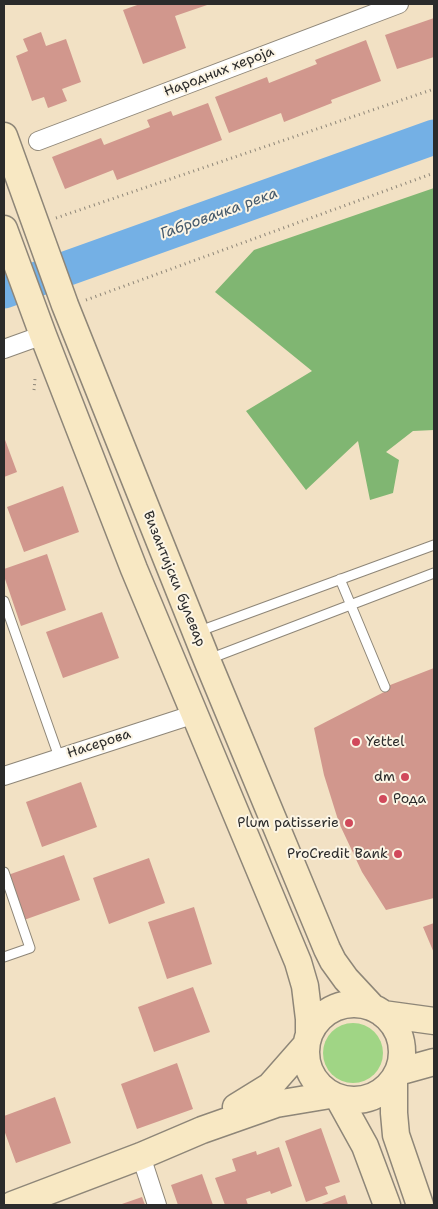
<!DOCTYPE html>
<html>
<head>
<meta charset="utf-8">
<style>
  body { margin:0 }
  #map { position:relative; width:438px; height:1209px; overflow:hidden; background:#f2e1c4; font-family:"Shantell Sans",sans-serif }
  canvas { display:block }
  .frame { position:absolute; inset:0; border:5px solid #2b2b2b; pointer-events:none }
</style>
</head>
<body>
<div id="map">
<canvas width="438" height="1209"></canvas>
<div class="frame"></div>
</div>
<script>
const ctx = document.querySelector('canvas').getContext('2d');
ctx.lineJoin = 'round';
function paint(path, color) { ctx.fillStyle = color; ctx.fill(path, 'evenodd'); }
const shape = rows => new Path2D(rows.map(r => 'M' + r).join(''));
function strokePath(path, color, width, dash) { ctx.strokeStyle = color; ctx.lineWidth = width; ctx.lineCap = dash ? 'butt' : 'round'; ctx.setLineDash(dash || []); ctx.stroke(path); }
function write(font, color, halo, rows, align = 'center') {
  ctx.font = font + ' "Shantell Sans",sans-serif'; ctx.lineWidth = 4; ctx.setLineDash([]); ctx.textBaseline = 'middle'; ctx.strokeStyle = halo; ctx.fillStyle = color; for (const [text, x, y, turn = 0] of rows) {
    ctx.save(); ctx.translate(x, y); ctx.rotate((+turn || 0) * Math.PI / 180); ctx.textAlign = isNaN(turn) ? turn : align; if (halo) ctx.strokeText(text, 0, 0); ctx.fillText(text, 0, 0); ctx.restore();
  }
}
const green = shape([
  '323 1053a30 30 0 1 1 60 0a30 30 0 1 1-60 0Z'
]);
const forest = shape([
  [434,188,434,430,413,431,386,452,399,460,393,493,370,500,358,441,306,490,246,411,312,371,215,292,254,250]
]);
const river = shape([
  [4,291,434,137]
]);
const building = shape([
  [140,4,210,4,175,16,186,48,143,64,123,10],
  [434,18,434,57,397,69,385,35],
  [41,32,46,46,66,39,81,82,62,89,67,101,48,108,44,97,32,101,16,56,28,51,23,39],
  [366,40,381,81,331,100,332,103,284,122,281,113,229,133,215,97,267,77,269,83,317,64,315,60],
  [208,103,222,140,117,180,113,170,65,189,52,157,101,138,104,145,150,127,147,120,171,111,173,116],
  [4,437,17,472,4,477],
  [63,486,79,532,24,552,7,507],
  [47,554,66,610,21,626,4,576,4,569],
  [102,612,119,658,63,678,46,632],
  [434,668,434,898,386,910,362,872,339,823,324,775,314,728,386,691,385,687],
  [81,782,97,827,42,847,26,802],
  [64,855,80,900,24,920,8,875],
  [149,858,165,903,109,924,93,878],
  [194,907,212,964,167,979,148,922],
  [434,923,434,953,423,927],
  [193,987,210,1032,154,1052,138,1007],
  [177,1063,193,1109,137,1129,121,1084],
  [55,1097,71,1143,16,1163,4,1130,4,1116],
  [321,1128,340,1182,325,1187,328,1194,306,1202,285,1141],
  [279,1147,292,1186,271,1194,270,1191,246,1199,248,1205,225,1205,215,1178,236,1171,232,1159,256,1151,257,1155],
  [202,1174,213,1205,178,1205,171,1185],
  [345,1195,348,1205,319,1205],
  [142,1197,145,1205,119,1205]
]);
const path = shape([
  [56,218,434,89],
  [86,300,434,173],
  [34,390,35,379]
]);
const lane = shape([
  [340,579,385,687],
  [4,601,59,757],
  [197,632,434,545],
  [209,659,434,573],
  [4,872,30,948,4,957]
]);
const street = shape([
  [38,141,399,4],
  [4,349,43,335],
  [4,776,195,714],
  [141,1156,157,1205]
]);
const secondary = shape([
  [4,136,65,305,207,660,327,949,333,961,346,979,373,1008],
  [4,229,43,335,134,569,298,962,305,986,309,1019,309,1034],
  '306 1052a48 48 0 1 1 96 0a48 48 0 1 1-96 0Z',
  [383,1014,434,1021],
  [398,1072,434,1062],
  [394,1080,394,1113,396,1135,420,1205],
  [339,1099,365,1146,387,1205],
  [236,1107,270,1086,306,1045],
  [12,1205,141,1156,202,1130,276,1104,330,1095]
]);
const markers = [
  [356,742,5,"#d1495b"],
  [405,777,5,"#d1495b"],
  [383,799,5,"#d1495b"],
  [349,823,5,"#d1495b"],
  [398,854,5,"#d1495b"]
];
const streetNames = [
  ["Народних хероја",219,72,-21],
  ["Византијски булевар",174,579,68],
  ["Насерова",99,744,-18]
];
const poiNames = [
  ["Yettel",366,742,"left"],
  ["dm",395,777],
  ["Рода",393,799,"left"],
  ["Plum patisserie",339,823],
  ["ProCredit Bank",388,854]
];
const waterNames = [
  ["Габровачка река",219,214,-20]
];
paint(green, '#a0d585');
paint(forest, '#80b672');
strokePath(river, '#74b0e5', 35);
paint(building, '#d1978d');
strokePath(lane, '#8e8678', 11);
strokePath(street, '#8e8678', 20);
strokePath(secondary, '#8e8678', 29);
strokePath(path, '#8e8678', 3, [1, 4]);
strokePath(lane, '#fff', 9);
strokePath(street, '#fff', 18);
strokePath(secondary, '#f8e8c3', 26);
for (const [x, y, r, color] of markers) { const dot = new Path2D(); dot.arc(x, y, r, 0, 2 * Math.PI); ctx.fillStyle = color; ctx.fill(dot); strokePath(dot, '#fcf5e5', 2); }
write('14px', '#2b2b2b', '#fcf5e5', streetNames);
write('14px', '#2b2b2b', '#fcf5e5', poiNames, 'right');
write('italic 15px', '#455a6c', '#fcf5e5', waterNames);
</script>
</body>
</html>
